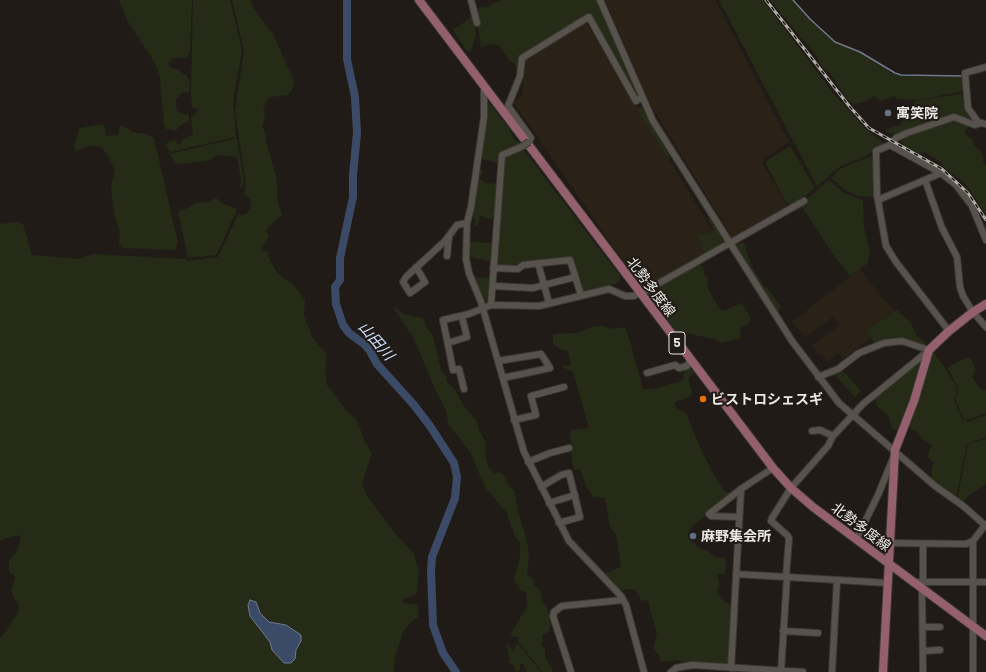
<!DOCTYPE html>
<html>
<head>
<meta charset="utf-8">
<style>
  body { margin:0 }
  canvas { display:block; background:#201b16 }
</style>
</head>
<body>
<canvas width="986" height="672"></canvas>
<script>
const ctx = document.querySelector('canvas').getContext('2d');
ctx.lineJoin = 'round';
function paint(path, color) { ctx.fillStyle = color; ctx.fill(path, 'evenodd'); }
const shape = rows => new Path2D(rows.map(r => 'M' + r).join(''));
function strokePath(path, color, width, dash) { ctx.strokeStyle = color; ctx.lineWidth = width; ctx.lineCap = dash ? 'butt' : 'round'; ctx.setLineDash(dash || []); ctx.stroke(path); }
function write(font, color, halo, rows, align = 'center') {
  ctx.font = font + ' Barlow,"Noto Sans JP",sans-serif'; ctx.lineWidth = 4; ctx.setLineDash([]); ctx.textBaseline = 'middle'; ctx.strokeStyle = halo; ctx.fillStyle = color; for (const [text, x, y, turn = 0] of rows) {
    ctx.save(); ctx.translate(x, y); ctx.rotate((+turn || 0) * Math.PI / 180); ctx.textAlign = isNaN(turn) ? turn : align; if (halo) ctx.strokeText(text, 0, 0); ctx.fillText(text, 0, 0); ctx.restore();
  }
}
const built = shape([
  [605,0,715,0,789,142,763,159,763,164,787,206,732,237,650,104],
  [586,22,721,245,642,288,513,102,522,96,526,59],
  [860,269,886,303,888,302,895,311,866,331,871,338,843,359,838,353,827,362,821,354,818,355,812,346,839,325,833,317,805,338,792,322]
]);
const green = shape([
  [119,0,192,0,190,52,186,58,172,58,168,64,171,68,177,69,187,76,190,81,189,92,183,92,176,99,176,107,180,113,189,115,189,121,178,127,176,131,166,129,164,125,160,77,155,63,127,20],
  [193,0,230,0,242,50,233,101,236,137,170,152,166,145,168,142,175,140,179,146,182,140,193,134,191,118,198,110,192,107,191,93],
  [232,0,250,0,254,9,273,34,294,81,292,90,288,95,270,97,266,101,263,112,265,118,262,126,266,135,266,142,277,180,277,200,282,215,267,228,265,231,269,235,262,248,263,251,269,252,268,256,276,271,284,279,293,284,305,300,304,315,312,337,327,355,325,369,327,385,345,409,357,420,365,442,372,453,362,484,367,496,393,531,414,554,419,573,417,591,416,594,402,600,403,603,417,604,419,616,408,625,402,635,395,658,394,672,0,672,0,639,18,612,19,607,11,591,15,576,9,572,9,561,17,551,21,538,19,535,0,540,0,224,18,222,23,224,32,255,80,259,92,254,185,259,187,261,218,257,238,215,246,214,251,207,250,199,244,194,246,184,235,111,244,50],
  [503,0,598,0,629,73,636,93,634,97,589,16,521,58,518,71,514,63,509,60,500,46,491,44,481,47,476,12,480,7,489,7,493,3],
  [719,0,763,0,833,93,867,130,886,145,864,157,841,166,817,186],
  [770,0,792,0,809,19,835,42,860,53,891,73,904,76,964,77,964,91,918,100,898,99,894,96,880,101,874,96,864,102,853,104,847,99,829,72,823,68,815,54],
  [470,13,473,13,476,35,471,51,469,52,466,50,453,30,470,18],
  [961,94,974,122,960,117,895,135,885,131,893,126,900,126,904,117,913,108,914,101],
  [489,102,510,130,514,139,520,144,504,153,497,163,483,159,480,154,487,105],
  [639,107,642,108,670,157,669,160,638,112],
  [954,118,970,125,965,131,966,135,972,139,974,146,980,150,983,155,983,162,986,165,986,215,965,183,947,170,937,159,924,152,919,154,903,146,901,137],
  [98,125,104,125,106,136,118,135,120,126,124,126,132,132,146,134,154,138,178,243,175,250,122,248,119,244,120,232,115,218,111,189,115,168,102,147,90,146,76,151,74,148,79,128],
  [237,138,244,182,241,188,240,187,241,179,237,157,216,155,211,160,182,164,176,163,170,154],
  [790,146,815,188,797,203,791,206,784,199,766,164,767,160],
  [523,149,620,276,620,280,616,284,581,292,571,258,517,268,494,266,503,157],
  [871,156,875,165,876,197,858,196,847,191,831,178,840,169],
  [480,170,483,171,480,178,482,181,486,183,497,184,496,216,490,219,480,216,477,227,474,225,476,219,471,216,478,171],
  [829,180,844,193,863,200,864,227,870,251,868,263,850,276,832,253,803,208,792,212],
  [216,198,223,204,237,209,221,245,216,255,188,258,178,211,188,208,195,203,208,202],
  [709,218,726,242,701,257,700,254,704,251,697,235,709,233,714,230,708,220],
  [469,242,493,243,492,262,470,257],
  [744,243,751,265,764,286,767,288,780,305,781,307,778,311,775,311,736,246,737,244],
  [698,264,703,267,705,272,703,274,707,277,708,281,707,287,720,310,724,311,741,303,743,304,751,320,748,324,740,328,741,338,739,339,720,343,714,339,671,330,644,294],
  [476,277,489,278,489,294,485,303,473,280],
  [395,307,403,314,423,318,425,321,425,325,433,336,441,370,447,377,446,381,456,391,463,405,477,421,478,428,486,443,485,455,488,467,494,474,500,472,503,474,510,487,515,492,518,512,526,536,529,555,527,575,534,580,534,585,540,590,542,600,547,607,551,624,548,632,543,634,542,637,543,640,541,645,545,649,545,656,553,670,552,672,543,672,518,642,519,637,512,637,511,633,527,607,526,592,520,590,514,579,520,557,520,543,515,536,506,512,485,487,470,452,449,425,445,408,435,389,414,339,395,310],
  [897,310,910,322,917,336,925,342,926,346,911,341,875,344,866,331],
  [603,326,612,329,625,327,630,341,643,389,654,389,681,381,684,379,683,372,690,368,694,373,688,378,692,393,691,396,675,402,676,408,686,413,701,450,714,475,724,491,730,493,730,496,694,525,687,534,694,544,701,549,709,551,714,557,726,558,725,574,718,574,717,576,720,585,717,591,721,599,729,604,733,611,728,666,686,663,676,660,661,662,659,655,653,649,657,634,648,601,641,600,635,590,629,589,619,591,603,574,621,567,616,535,610,527,605,498,593,497,586,486,581,471,580,469,574,470,572,462,570,430,589,428,573,372,562,367,562,365,567,366,571,364,568,351,562,350,553,344,553,334,576,333,592,327],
  [933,352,944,366,956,386,957,392,954,400,962,419,968,422,986,415,986,437,967,444,956,497,933,481,931,474,934,462,928,458,928,455,932,445,921,439,917,431,912,430,908,426,928,355],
  [924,355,901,430,895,430,892,428,889,417,877,406,875,399],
  [970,357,976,370,972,376,979,388,986,391,986,413,966,420,963,418,955,398,958,394,958,388,948,368,963,359],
  [840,369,847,375,861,391,855,397,834,374],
  [986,439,986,484,968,496,965,501,962,502,958,499,959,491,968,444],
  [506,644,508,644,513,652,515,646,518,644,520,646,541,672,527,672,523,664,520,663,520,670,518,672,515,670,513,665,508,662,510,658]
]);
const water = shape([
  [250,600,256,602,260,613,269,622,286,625,301,635,301,641,296,650,295,659,291,663,284,663,272,650,270,642,250,616,248,605,250,600]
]);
const stream = shape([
  [793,0,810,19,835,42,860,52,895,73,901,75,963,76]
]);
const river = shape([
  [347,0,347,59,355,97,357,133,353,175,353,197,340,258,340,280,335,287,336,304,343,325,349,333,364,344,370,351,377,364,414,405,430,426,454,463,457,477,455,498,432,557,431,572,433,625,443,653,456,672]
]);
const minor = shape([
  [471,0,477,23],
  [600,0,653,121,792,341,839,403,935,486,962,505,986,526],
  [986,67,965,73,968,108,978,122,986,124],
  [484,88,484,117,471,207,467,223,466,259,469,273,481,302,524,452,569,541,621,596,626,605,644,672],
  [529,142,531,138,508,106,520,76,522,58,587,18,589,17,636,101,641,98],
  [890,145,941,173,956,185,972,206,986,240],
  [925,180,942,228,957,257,960,287,963,296,973,312,986,327],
  [878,200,941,173],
  [447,256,449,236],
  [538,263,549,303],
  [416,267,425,282,410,293,403,282,406,277,445,241,457,225,467,223],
  [493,268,518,269,523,265,570,260,581,295],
  [493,286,533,288,575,277],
  [640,294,804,201],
  [491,305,539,306,609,289,625,296,634,296,639,293],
  [949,331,896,262,886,246,877,195,876,151,890,145,896,138,907,133,954,117,975,125,981,123],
  [448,343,467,337,462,317],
  [498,361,541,354,550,368,503,378],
  [647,373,675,365,679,368,687,366,690,361],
  [818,377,838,369,859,353,884,343,902,341,929,350],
  [464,389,459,369,453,370,443,320,469,314,491,305,502,155,521,147],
  [514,420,536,415,531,396,564,387],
  [812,431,820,430,833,436,863,404,928,351],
  [528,462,550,453,569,448],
  [541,487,561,475,569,473,580,517,559,523],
  [549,503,575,495],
  [739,517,711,516,709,514,741,489],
  [856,540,878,495,894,456],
  [890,543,966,544,973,541],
  [736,574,888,583],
  [786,577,789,538,787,535,771,521,772,518,791,488,828,446,833,436],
  [914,582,986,582],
  [923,582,923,544],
  [922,589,923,672],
  [923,627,940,627],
  [783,631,818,633],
  [923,651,940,650],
  [731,668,741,489,773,468],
  [781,671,787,577],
  [571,672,553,616,554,612,562,606,623,600],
  [671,672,676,668,692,665,803,672],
  [832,672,837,580],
  [973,672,973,541,985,525]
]);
const major = shape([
  [419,0,773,468,791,488,813,507,986,636],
  [883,672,895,450,914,401,929,350,949,331,973,312,986,304]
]);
const rail = shape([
  [766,0,850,107,869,128,942,169,968,193,986,220]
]);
const minorBridge = shape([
  [521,147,529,142]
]);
const markers = [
  [888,113,4,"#6b7280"],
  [703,399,4,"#e8710a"],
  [693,536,4,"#5c6f8a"]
];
const shields = [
  [677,343,16]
];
const shieldNames = [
  ["5",677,343]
];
const poiNames = [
  ["寓笑院",896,113],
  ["ビストロシェスギ",711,399],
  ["麻野集会所",701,536]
];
const streetNames = [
  ["北勢多度線",651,287,53],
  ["北勢多度線",861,527,37]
];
const waterNames = [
  ["山田川",376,341,49]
];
paint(built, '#2a2117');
paint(green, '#252b17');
paint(water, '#3b4a66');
strokePath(water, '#707a8c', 1);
strokePath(stream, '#707a8c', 1.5);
strokePath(river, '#3b4a66', 8);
strokePath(minor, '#3c3835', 8);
strokePath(major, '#3c3835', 10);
strokePath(minor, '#58524c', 6);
strokePath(major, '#95606d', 8);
strokePath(rail, '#b0ada8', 3);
strokePath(rail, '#201b16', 1.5, [4.5]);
strokePath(minorBridge, '#3c3835', 8, []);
strokePath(minorBridge, '#58524c', 6);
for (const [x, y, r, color] of markers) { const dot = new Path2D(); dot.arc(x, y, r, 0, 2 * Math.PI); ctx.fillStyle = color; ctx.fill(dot); strokePath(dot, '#201b16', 1.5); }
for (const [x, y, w] of shields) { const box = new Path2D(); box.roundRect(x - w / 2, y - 11, w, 22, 3); ctx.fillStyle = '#201b16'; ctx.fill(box); strokePath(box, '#ece9e5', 1); }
write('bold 13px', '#ece9e5', null, shieldNames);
write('bold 14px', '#ece9e5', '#201b16', poiNames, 'left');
write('14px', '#ece9e5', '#201b16', streetNames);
write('italic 15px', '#cddfff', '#201b16', waterNames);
</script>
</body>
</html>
